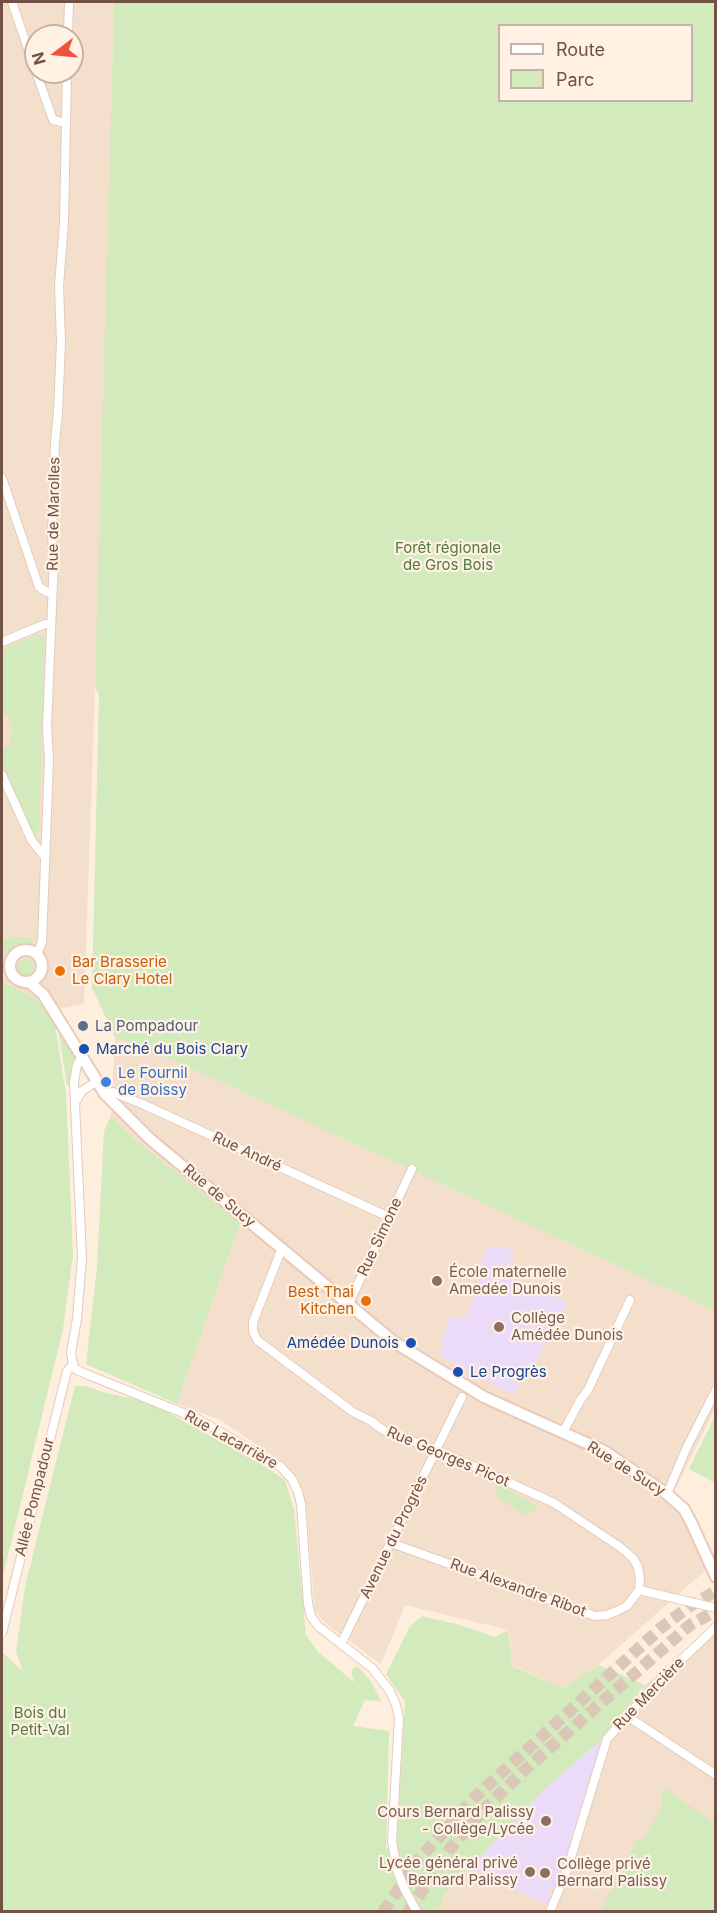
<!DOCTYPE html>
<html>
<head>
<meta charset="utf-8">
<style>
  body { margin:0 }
  #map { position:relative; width:717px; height:1913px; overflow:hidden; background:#fdeede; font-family:Inter,sans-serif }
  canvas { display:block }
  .frame { position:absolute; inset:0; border:3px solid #735246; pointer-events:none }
  .legend { position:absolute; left:498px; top:24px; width:195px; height:78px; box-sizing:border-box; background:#fff2e5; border:2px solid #c7b2a5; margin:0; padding:8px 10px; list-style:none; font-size:18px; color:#735246 }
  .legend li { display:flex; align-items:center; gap:12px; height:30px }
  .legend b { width:30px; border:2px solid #c7b2a5 }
  .north { position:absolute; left:24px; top:24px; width:60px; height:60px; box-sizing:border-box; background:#fff2e5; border:2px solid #c7b2a5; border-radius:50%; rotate:254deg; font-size:16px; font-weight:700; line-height:24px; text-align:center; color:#735246 }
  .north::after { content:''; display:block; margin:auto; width:21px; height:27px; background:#ec543e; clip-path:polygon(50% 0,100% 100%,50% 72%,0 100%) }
</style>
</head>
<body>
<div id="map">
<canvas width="717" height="1913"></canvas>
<div class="frame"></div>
<ul class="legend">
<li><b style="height:8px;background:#fff"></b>Route</li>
<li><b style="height:16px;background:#d3eabd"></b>Parc</li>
</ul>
<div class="north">N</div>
</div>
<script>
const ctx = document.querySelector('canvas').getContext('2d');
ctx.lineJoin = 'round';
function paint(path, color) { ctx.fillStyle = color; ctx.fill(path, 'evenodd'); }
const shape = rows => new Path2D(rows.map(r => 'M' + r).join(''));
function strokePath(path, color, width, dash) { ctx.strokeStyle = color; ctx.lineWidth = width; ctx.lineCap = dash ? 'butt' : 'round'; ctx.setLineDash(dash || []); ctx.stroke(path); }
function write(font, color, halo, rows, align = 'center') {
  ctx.font = font + ' Inter,sans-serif'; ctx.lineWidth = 4.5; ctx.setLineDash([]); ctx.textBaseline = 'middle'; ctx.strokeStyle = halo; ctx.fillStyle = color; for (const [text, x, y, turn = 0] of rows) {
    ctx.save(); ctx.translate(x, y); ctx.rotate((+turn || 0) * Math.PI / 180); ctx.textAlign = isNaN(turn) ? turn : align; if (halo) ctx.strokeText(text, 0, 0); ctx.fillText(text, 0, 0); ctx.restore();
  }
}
const residential = shape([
  [2,2,114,2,98,605,84,1004,47,1011,35,998,2,981],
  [36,36,72,36,72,72,36,72],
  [115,1037,180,1063,715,1311,715,1409,673,1494,691,1510,715,1562,598,1665,563,1688,512,1665,509,1630,405,1605,381,1664,325,1623,315,1611,307,1516,298,1481,284,1463,220,1420,177,1404,240,1223,133,1138,111,1116],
  [715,1627,715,1911,438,1912,443,1897,538,1795,601,1740,645,1685]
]);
const education = shape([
  [504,1246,515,1251,504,1274,567,1302,560,1317,554,1317,548,1343,545,1343,528,1378,524,1376,513,1395,440,1355,448,1316,458,1319,459,1316,468,1318,485,1249],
  [601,1740,568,1856,556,1888,550,1887,549,1904,467,1871,538,1795]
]);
const green = shape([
  [114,2,715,2,715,1311,180,1063,115,1037,92,988,99,695,95,687],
  [500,26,692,26,692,100,500,100],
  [38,634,45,637,39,833,34,834,2,763,2,748,12,745,10,735,14,733,8,715,2,716,2,649],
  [11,937,35,938,30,944,15,947,2,958,2,942],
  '18 967a8 8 0 1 1 16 0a8 8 0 1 1-16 0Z',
  [2,981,35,998,47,1011,55,1025,66,1094,73,1255,63,1329,2,1580],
  [58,1027,75,1057,71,1085,67,1085],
  [111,1116,133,1138,240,1223,177,1404,86,1364,97,1267,104,1131],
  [75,1386,85,1386,106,1393,149,1402,261,1464,285,1480,294,1510,306,1635,318,1652,354,1682,351,1671,357,1666,371,1681,381,1701,365,1700,353,1726,389,1731,386,1850,397,1837,405,1702,386,1674,410,1626,422,1616,460,1625,495,1637,508,1630,512,1666,563,1688,598,1665,645,1685,601,1740,538,1795,443,1897,438,1911,2,1911,2,1652,23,1671,16,1652,25,1587],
  [715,1416,716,1483,715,1483,689,1469],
  [495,1481,540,1508,523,1515,497,1497],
  [666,1788,715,1824,715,1911,600,1911,638,1838,643,1839,661,1808,663,1792]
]);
const trunkTunnel = shape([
  [383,1912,420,1858,475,1797,662,1627,690,1606,716,1591],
  [408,1912,449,1850,485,1808,528,1767,690,1625,716,1611]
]);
const minor = shape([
  [12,2,36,72],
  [68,36,69,2],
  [36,72,53,120,66,123],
  [2,478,39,587,47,592,52,593],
  [2,642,45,624,51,624],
  [2,775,32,841,45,857],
  [37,954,42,942,49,759,47,727,54,559,52,537,55,442,58,412,61,342,59,286,64,222,67,72],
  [82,1057,77,1065,74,1082,82,1258,77,1319,71,1353,73,1364,75,1369,86,1374,198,1419,281,1467,292,1479,298,1492,301,1504,308,1604,311,1616,318,1626,372,1668,390,1691,396,1705,399,1718,392,1841,397,1870,404,1888,417,1912],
  [105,1094,113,1092,140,1103,389,1217],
  [76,1101,82,1091,96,1082],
  [282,1248,253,1322,253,1331,257,1340,353,1412,371,1421,383,1430,444,1453,554,1503,620,1547,633,1558,638,1567,640,1579,639,1590],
  [348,1305,412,1169],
  [563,1432,581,1399,588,1390,630,1300],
  [667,1494,686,1449,716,1390],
  [391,1543,595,1616,607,1615,617,1611,627,1606,639,1590],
  [639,1590,716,1608],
  [2,1633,67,1371,73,1364],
  [341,1644,462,1397],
  [627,1716,716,1775],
  [550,1912,568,1867,607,1739,656,1684,716,1627]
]);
const secondary = shape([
  '10 966a16 16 0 1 1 32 0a16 16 0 1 1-32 0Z',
  [30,983,43,994,105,1094,150,1139,394,1342,484,1397,604,1451,667,1494,684,1509,691,1522,716,1577]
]);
const markers = [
  [60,971,6,"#e8710a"],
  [83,1026,6,"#5c6f8a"],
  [84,1049,6,"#1a4fb4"],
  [106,1082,6,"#3f7fe0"],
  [437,1281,6,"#8d6e63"],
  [366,1301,6,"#e8710a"],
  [499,1327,6,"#8d6e63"],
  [411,1343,6,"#1a4fb4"],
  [458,1372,6,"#1a4fb4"],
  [546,1821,6,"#8d6e63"],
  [530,1872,6,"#8d6e63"],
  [545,1873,6,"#8d6e63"]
];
const streetNames = [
  ["Rue de Marolles",54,514,-89],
  ["Rue André",247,1152,25],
  ["Rue de Sucy",219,1196,40],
  ["Rue Simone",380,1237,-65],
  ["Rue Lacarrière",231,1440,29],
  ["Rue Georges Picot",448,1457,23],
  ["Rue de Sucy",626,1469,32],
  ["Allée Pompadour",35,1497,-76],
  ["Avenue du Progrès",394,1537,-64],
  ["Rue Alexandre Ribot",518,1588,20],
  ["Rue Mercière",649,1694,-46]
];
const parkNames = [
  ["Forêt régionale",448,548],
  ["de Gros Bois",448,565],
  ["Bois du",40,1713],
  ["Petit-Val",40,1730]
];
const foodNames = [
  ["Bar Brasserie",72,962],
  ["Le Clary Hotel",72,979],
  ["Best Thai",354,1292,"right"],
  ["Kitchen",354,1309,"right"]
];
const serviceNames = [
  ["La Pompadour",95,1026]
];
const transitNames = [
  ["Marché du Bois Clary",96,1049],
  ["Amédée Dunois",399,1343,"right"],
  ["Le Progrès",470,1372]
];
const shopNames = [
  ["Le Fournil",118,1073],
  ["de Boissy",118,1090]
];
const educationNames = [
  ["École maternelle",449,1272],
  ["Amedée Dunois",449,1289],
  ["Collège",511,1318],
  ["Amédée Dunois",511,1335],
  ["Cours Bernard Palissy",534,1812,"right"],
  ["- Collège/Lycée",534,1829,"right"],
  ["Lycée général privé",518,1863,"right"],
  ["Bernard Palissy",518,1880,"right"],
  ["Collège privé",557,1864],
  ["Bernard Palissy",557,1881]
];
paint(residential, '#f4dfcc');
paint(education, '#ebdbf9');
paint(green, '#d3eabd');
strokePath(trunkTunnel, '#dac7b8', 12, [12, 6]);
strokePath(minor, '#e3cbbd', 10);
strokePath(secondary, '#e8cbba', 14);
strokePath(minor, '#fff', 8);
strokePath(secondary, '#fff', 10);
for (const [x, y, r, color] of markers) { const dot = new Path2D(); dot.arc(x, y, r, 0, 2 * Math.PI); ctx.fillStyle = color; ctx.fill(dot); strokePath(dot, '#fff2e5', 2); }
write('15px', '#735246', '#fff2e5', streetNames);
write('15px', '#54793e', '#fff2e5', parkNames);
write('15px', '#c56008', '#fff2e5', foodNames, 'left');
write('15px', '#4e5e75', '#fff2e5', serviceNames, 'left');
write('15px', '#164399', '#fff2e5', transitNames, 'left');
write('15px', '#366cbe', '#fff2e5', shopNames, 'left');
write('15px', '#785e54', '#fff2e5', educationNames, 'left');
</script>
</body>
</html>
